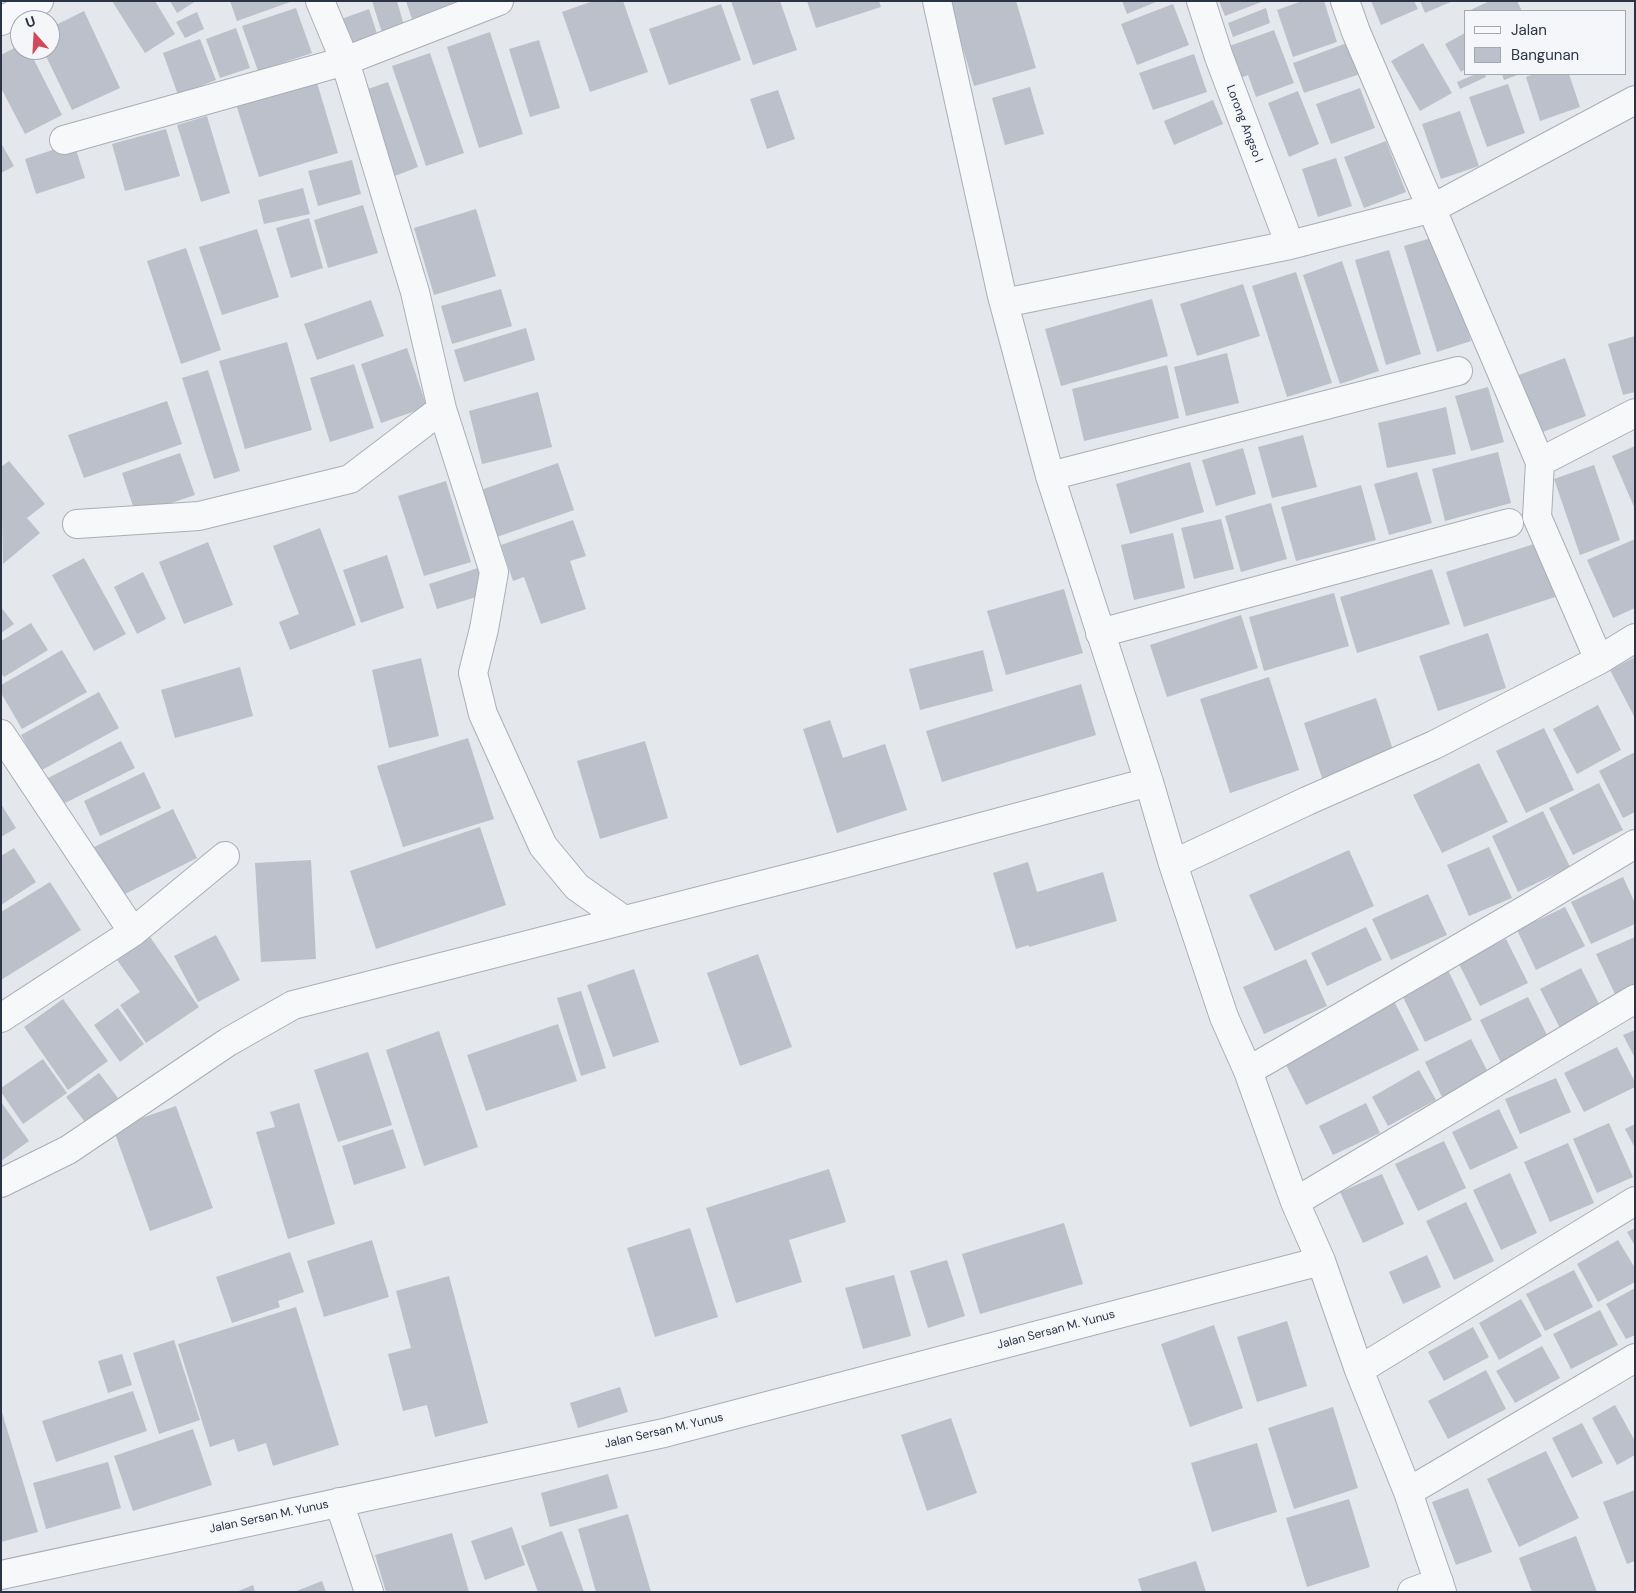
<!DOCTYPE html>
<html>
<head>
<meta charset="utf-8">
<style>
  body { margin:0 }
  #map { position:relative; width:1636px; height:1593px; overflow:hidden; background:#e4e7ec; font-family:"DM Sans",sans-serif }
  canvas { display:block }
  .frame { position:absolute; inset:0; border:2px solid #2b3445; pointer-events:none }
  .legend { position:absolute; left:1464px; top:10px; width:162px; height:65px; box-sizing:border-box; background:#f4f6f9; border:1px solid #a4a8b1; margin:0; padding:6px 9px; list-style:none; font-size:15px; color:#2b3445 }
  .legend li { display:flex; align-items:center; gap:10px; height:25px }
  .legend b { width:25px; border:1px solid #a4a8b1 }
  .north { position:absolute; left:10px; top:10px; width:50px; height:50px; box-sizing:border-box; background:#f4f6f9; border:1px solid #a4a8b1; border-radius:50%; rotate:341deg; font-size:14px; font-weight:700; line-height:20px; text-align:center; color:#2b3445 }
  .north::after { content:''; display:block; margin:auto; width:18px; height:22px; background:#d1495b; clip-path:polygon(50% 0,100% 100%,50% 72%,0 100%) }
</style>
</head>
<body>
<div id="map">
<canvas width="1636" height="1593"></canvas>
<div class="frame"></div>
<ul class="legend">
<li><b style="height:6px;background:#f7f8fa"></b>Jalan</li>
<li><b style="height:14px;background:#bbc0ca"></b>Bangunan</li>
</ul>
<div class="north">U</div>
</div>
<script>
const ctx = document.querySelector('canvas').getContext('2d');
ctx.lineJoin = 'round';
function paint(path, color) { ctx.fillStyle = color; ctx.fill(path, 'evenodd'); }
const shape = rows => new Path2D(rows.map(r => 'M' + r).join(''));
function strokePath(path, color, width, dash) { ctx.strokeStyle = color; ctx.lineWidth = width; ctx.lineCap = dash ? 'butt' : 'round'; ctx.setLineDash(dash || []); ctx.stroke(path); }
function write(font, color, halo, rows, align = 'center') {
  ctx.font = font + ' "DM Sans",sans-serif'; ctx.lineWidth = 4.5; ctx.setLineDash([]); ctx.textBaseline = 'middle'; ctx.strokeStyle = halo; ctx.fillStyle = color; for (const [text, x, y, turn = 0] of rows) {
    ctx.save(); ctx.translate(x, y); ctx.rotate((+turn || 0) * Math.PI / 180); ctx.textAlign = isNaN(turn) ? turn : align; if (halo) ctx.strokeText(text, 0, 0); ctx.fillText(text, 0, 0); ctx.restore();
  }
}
const building = shape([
  [112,1,155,1,175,34,145,53],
  [170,1,196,1,177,13],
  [230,1,290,1,290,2,237,21],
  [372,1,397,1,405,29,383,36],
  [406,1,457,1,457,4,412,19],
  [593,1,623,1,648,72,590,92,562,12],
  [731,1,780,1,797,50,753,65],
  [807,1,879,1,881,7,816,28],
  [949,1,1016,1,1036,68,974,86],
  [1122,1,1158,1,1127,14],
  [1219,1,1264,1,1225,16],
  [1302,1,1324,1,1337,42,1293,57,1277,10],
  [1371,1,1414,1,1418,9,1381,25],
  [1420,1,1453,1,1425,13],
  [1490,1,1517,1,1522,11,1468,11],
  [721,4,741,60,669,85,649,29],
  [1173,4,1189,45,1137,65,1121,24],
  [296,8,312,53,258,71,242,26],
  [1266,8,1270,23,1233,37,1228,23],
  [369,9,379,40,346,51,336,21],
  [84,11,120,88,72,110,43,50,50,50,50,28],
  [197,12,204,29,185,38,176,22],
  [236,28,250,68,220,78,206,39],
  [1274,30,1294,83,1256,97,1248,75,1236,80,1224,48],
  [490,32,523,134,479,148,447,47],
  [1465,33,1465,69,1461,72,1445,44],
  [200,39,216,80,178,95,163,53],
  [539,40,560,108,530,117,509,49],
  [1355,40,1366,72,1304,93,1293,63],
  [1423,43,1452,93,1420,111,1391,61],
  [20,45,20,50,29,50,62,115,25,134,1,88,1,55],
  [430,53,464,153,426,166,392,66],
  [1194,54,1207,92,1153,110,1139,73],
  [1476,74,1485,74,1486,77,1460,89,1457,82],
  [1502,74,1520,74,1504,80],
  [1534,74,1569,74,1580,107,1540,121,1526,77],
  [315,76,338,153,259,177,235,101],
  [388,82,418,167,392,177,362,91],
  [1508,84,1525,133,1487,147,1469,97],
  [1030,87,1044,134,1005,145,992,98],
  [1360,88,1375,128,1331,144,1316,104],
  [778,90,795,139,767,149,750,99],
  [1298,91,1319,144,1289,157,1268,103],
  [1213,100,1223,124,1174,145,1164,121],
  [1460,111,1479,166,1441,179,1422,124],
  [207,116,230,193,201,202,177,125],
  [166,129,180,176,125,191,112,144],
  [1386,141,1406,192,1364,208,1344,157],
  [1,143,14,166,1,173],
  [74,143,85,178,36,194,25,159],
  [1336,158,1352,206,1318,217,1302,169],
  [352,160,361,194,318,206,308,171],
  [303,188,310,214,264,224,258,200],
  [363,205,378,253,328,268,314,220],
  [476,209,496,276,434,295,414,228],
  [309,218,323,268,291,278,276,228],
  [257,229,279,297,222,315,199,247],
  [1438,236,1471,341,1437,352,1404,246],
  [186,248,221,350,181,364,147,261],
  [1389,250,1421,354,1386,365,1355,260],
  [1342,261,1379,371,1340,384,1303,275],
  [1296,272,1332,383,1287,397,1252,286],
  [1243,284,1260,336,1197,356,1180,304],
  [501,289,512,326,452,344,441,306],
  [1152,299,1168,356,1061,386,1045,329],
  [371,300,384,336,317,360,304,324],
  [526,328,535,360,464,382,454,350],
  [1635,336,1635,392,1623,395,1608,344],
  [287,342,312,430,245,449,219,361],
  [407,348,427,407,381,423,361,364],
  [1227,353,1239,403,1186,416,1174,367],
  [1565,358,1586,416,1540,433,1519,375],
  [354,364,374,428,330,442,310,378],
  [1167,365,1179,418,1084,441,1072,389],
  [208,370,240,471,214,479,182,378],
  [1488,387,1504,442,1471,451,1455,396],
  [538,392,552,447,482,464,469,411],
  [167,401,182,444,84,478,68,435],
  [1446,407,1456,454,1387,468,1378,423],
  [1303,435,1317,487,1272,498,1258,447],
  [1635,446,1635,509,1612,456],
  [1243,448,1256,494,1216,506,1202,460],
  [1498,452,1511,503,1445,521,1432,469],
  [180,453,195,495,136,515,122,473],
  [9,461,45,504,27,518,40,533,3,564,1,467],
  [1190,462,1204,512,1130,534,1116,484],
  [558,463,574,510,494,538,478,491],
  [1594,465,1620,540,1580,555,1554,479],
  [1417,472,1432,523,1389,535,1374,484],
  [446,481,471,562,424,576,398,496],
  [1361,485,1376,540,1296,561,1281,507],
  [1271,503,1287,559,1241,572,1225,516],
  [1221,519,1234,569,1194,579,1181,528],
  [573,520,586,556,570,561,586,609,541,624,524,577,513,581,501,545],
  [320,528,356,625,290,650,279,622,299,614,273,546],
  [1173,533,1185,588,1134,600,1121,545],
  [1635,539,1635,608,1613,618,1587,560],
  [208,542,233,605,184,624,159,562],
  [1537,543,1555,597,1464,627,1446,572],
  [387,555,404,608,361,623,343,570],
  [84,558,126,634,94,651,52,575],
  [481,567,489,593,437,609,429,584],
  [1432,569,1450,624,1357,653,1340,597],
  [143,572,166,619,137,634,114,587],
  [1064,589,1083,653,1006,675,987,611],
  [1334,593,1349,646,1264,671,1249,617],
  [1,607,14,624,1,633],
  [1241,615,1258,668,1167,697,1150,645],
  [31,623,48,650,4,677,1,673,1,641],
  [1488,633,1506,688,1438,711,1419,656],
  [62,650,87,692,22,729,1,693,1,685],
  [983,650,993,691,920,710,909,669],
  [1635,657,1635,718,1610,670],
  [421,658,439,736,389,748,372,670],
  [240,667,253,716,175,738,161,690],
  [1269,677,1299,770,1230,793,1200,699],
  [1081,684,1096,735,942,782,926,731],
  [99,692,119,728,40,771,21,735],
  [1376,698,1395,756,1323,781,1304,723],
  [1598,705,1621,750,1577,774,1553,729],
  [830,720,843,758,885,744,907,810,837,833,803,729],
  [1544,728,1574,790,1526,813,1496,751],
  [468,738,494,819,403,847,377,766],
  [121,741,135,768,57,807,44,780],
  [645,741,668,818,600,839,577,761],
  [1635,752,1635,812,1623,818,1599,771],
  [1479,763,1508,822,1442,853,1413,795],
  [144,772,161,808,100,836,84,801],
  [1599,783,1623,830,1573,855,1549,808],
  [1,804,16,828,1,837],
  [173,809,197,858,119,897,94,847],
  [1543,811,1570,867,1518,892,1492,836],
  [480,827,506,905,376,949,350,871],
  [1489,847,1512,898,1469,916,1447,865],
  [14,848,36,882,1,905,1,856],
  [1349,850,1374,906,1275,951,1249,895],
  [311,860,316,959,261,962,255,863],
  [1028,862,1037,892,1103,872,1117,921,1029,947,1029,945,1016,949,993,873],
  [1623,877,1635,903,1635,924,1591,944,1571,902],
  [50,882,81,930,1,980,1,912],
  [1428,894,1447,935,1391,960,1372,919],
  [1565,907,1585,946,1536,970,1517,930],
  [1366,927,1382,960,1327,986,1311,953],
  [216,935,240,980,198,1002,174,956],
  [150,937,199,1007,146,1043,120,1005,140,992,117,960],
  [1635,937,1635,985,1615,994,1596,954],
  [1506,939,1528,983,1480,1006,1458,962],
  [758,954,792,1047,740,1066,707,973],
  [1306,959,1327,1006,1264,1034,1243,987],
  [1581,968,1601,1008,1560,1028,1540,989],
  [634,969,659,1042,613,1057,587,985],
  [1448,970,1472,1020,1425,1042,1401,993],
  [581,991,606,1068,581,1076,557,998],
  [1528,997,1549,1039,1501,1063,1480,1020],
  [63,999,108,1061,68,1090,24,1027],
  [1394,1001,1419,1050,1306,1105,1282,1057],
  [118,1008,144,1044,120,1062,94,1025],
  [558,1024,577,1081,486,1111,467,1055],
  [1635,1030,1635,1058,1623,1035],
  [439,1031,478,1147,424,1166,386,1050],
  [1471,1039,1489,1074,1442,1097,1425,1062],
  [1617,1047,1635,1082,1635,1087,1584,1112,1564,1073],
  [368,1052,392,1125,338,1142,314,1070],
  [43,1059,67,1093,23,1124,1,1092,1,1088],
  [1419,1070,1436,1100,1388,1126,1372,1097],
  [99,1073,118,1098,85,1122,66,1097],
  [1556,1078,1571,1112,1520,1134,1505,1099],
  [1,1102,29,1141,1,1161],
  [299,1103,335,1224,288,1239,256,1132,275,1127,270,1112],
  [1366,1103,1380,1133,1333,1155,1319,1126],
  [176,1106,213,1208,150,1231,113,1128],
  [1499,1109,1518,1148,1470,1170,1452,1132],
  [1609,1123,1633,1177,1597,1193,1573,1139],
  [1635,1124,1635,1148,1625,1129],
  [393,1129,406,1168,354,1185,342,1146],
  [1444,1141,1466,1188,1418,1211,1395,1164],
  [1568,1143,1594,1203,1550,1222,1524,1162],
  [829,1169,846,1222,789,1240,802,1282,736,1303,706,1208],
  [1510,1173,1537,1233,1501,1250,1473,1190],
  [1382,1174,1404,1224,1363,1243,1340,1192],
  [1466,1202,1494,1261,1454,1280,1426,1221],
  [1064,1223,1083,1284,980,1314,962,1254],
  [690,1228,718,1317,655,1337,627,1248],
  [1635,1228,1635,1246,1627,1232],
  [372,1240,389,1297,324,1317,307,1261],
  [1618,1240,1635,1268,1635,1282,1598,1302,1577,1264],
  [290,1252,304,1292,278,1301,280,1307,232,1323,216,1277],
  [1427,1255,1441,1287,1403,1304,1389,1272],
  [947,1260,965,1316,928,1328,910,1271],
  [1574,1270,1593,1307,1545,1331,1526,1294],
  [894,1275,911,1336,863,1349,845,1288],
  [449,1276,488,1423,435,1437,427,1405,403,1411,388,1354,411,1348,396,1291],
  [1635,1288,1635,1335,1626,1339,1606,1304],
  [1521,1299,1542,1336,1499,1360,1479,1323],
  [296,1307,339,1445,273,1466,266,1443,238,1452,234,1439,210,1447,178,1344],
  [1600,1310,1618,1345,1571,1369,1553,1334],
  [1287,1321,1307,1386,1257,1402,1237,1337],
  [1214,1325,1243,1408,1190,1427,1161,1344],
  [1473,1327,1489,1357,1444,1381,1428,1352],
  [174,1340,200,1420,159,1434,133,1353],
  [1542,1346,1560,1378,1515,1403,1496,1371],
  [122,1354,132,1385,108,1393,98,1361],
  [1486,1370,1506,1409,1448,1439,1428,1401],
  [620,1387,628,1412,578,1428,570,1403],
  [133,1391,147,1431,56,1462,42,1421],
  [1615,1405,1635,1441,1635,1455,1617,1465,1592,1418],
  [1333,1407,1358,1488,1294,1509,1268,1428],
  [1,1409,38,1532,1,1542],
  [951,1418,977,1493,927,1511,901,1435],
  [1582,1423,1603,1463,1572,1478,1552,1438],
  [193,1429,212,1485,133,1511,114,1456],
  [1257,1443,1277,1512,1212,1532,1191,1463],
  [1546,1451,1579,1518,1519,1547,1487,1479],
  [108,1462,121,1508,46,1529,33,1483],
  [608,1474,618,1508,550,1527,541,1493],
  [1468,1488,1492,1552,1456,1565,1432,1502],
  [1635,1490,1635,1561,1627,1564,1603,1502],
  [1349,1499,1370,1567,1307,1587,1286,1518],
  [628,1514,651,1592,596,1592,578,1529],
  [512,1527,525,1565,485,1580,471,1541],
  [562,1531,584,1592,538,1592,521,1546],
  [452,1533,469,1592,386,1592,375,1555],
  [1576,1536,1597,1592,1532,1592,1519,1558],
  [1196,1561,1206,1592,1142,1592,1138,1579],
  [322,1581,326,1592,294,1592],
  [253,1585,255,1592,236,1592]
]);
const minor = shape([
  [320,1,345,61,415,292,442,409,494,572,484,629,473,673,483,714,543,846,577,887,624,920],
  [937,1,1002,296,1050,476,1149,782,1173,864,1224,1017,1248,1071,1295,1202,1321,1261,1359,1370,1408,1492,1442,1592],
  [1201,1,1219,57,1290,245],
  [1345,1,1356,32,1540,462,1537,517,1599,660],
  [1,21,39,1],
  [64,140,345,61,499,1],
  [1004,303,1290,245,1433,208,1635,100],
  [1540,462,1635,413],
  [1050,476,1458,371],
  [77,524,199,516,350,479,442,409],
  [1100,633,1509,523],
  [1,734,133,932],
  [1173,864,1307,801,1434,745,1599,660,1635,638],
  [1,1018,133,932,225,856],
  [1248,1071,1530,907,1635,844],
  [1,1183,68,1150,228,1042,293,1005,832,867,1149,782],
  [1295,1202,1635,999],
  [1359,1370,1635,1201],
  [1408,1492,1635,1358],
  [339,1502,369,1592],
  [1,1575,664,1433,1321,1261],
  [1412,1592,1439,1582]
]);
const streetNames = [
  ["Lorong Angso I",1244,124,69],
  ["Jalan Sersan M. Yunus",1056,1330,-15],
  ["Jalan Sersan M. Yunus",664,1431,-13],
  ["Jalan Sersan M. Yunus",269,1517,-12]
];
paint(building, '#bbc0ca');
strokePath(minor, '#a9aeb7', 30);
strokePath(minor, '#f7f8fa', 28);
write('12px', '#2b3445', '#f4f6f9', streetNames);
</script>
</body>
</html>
